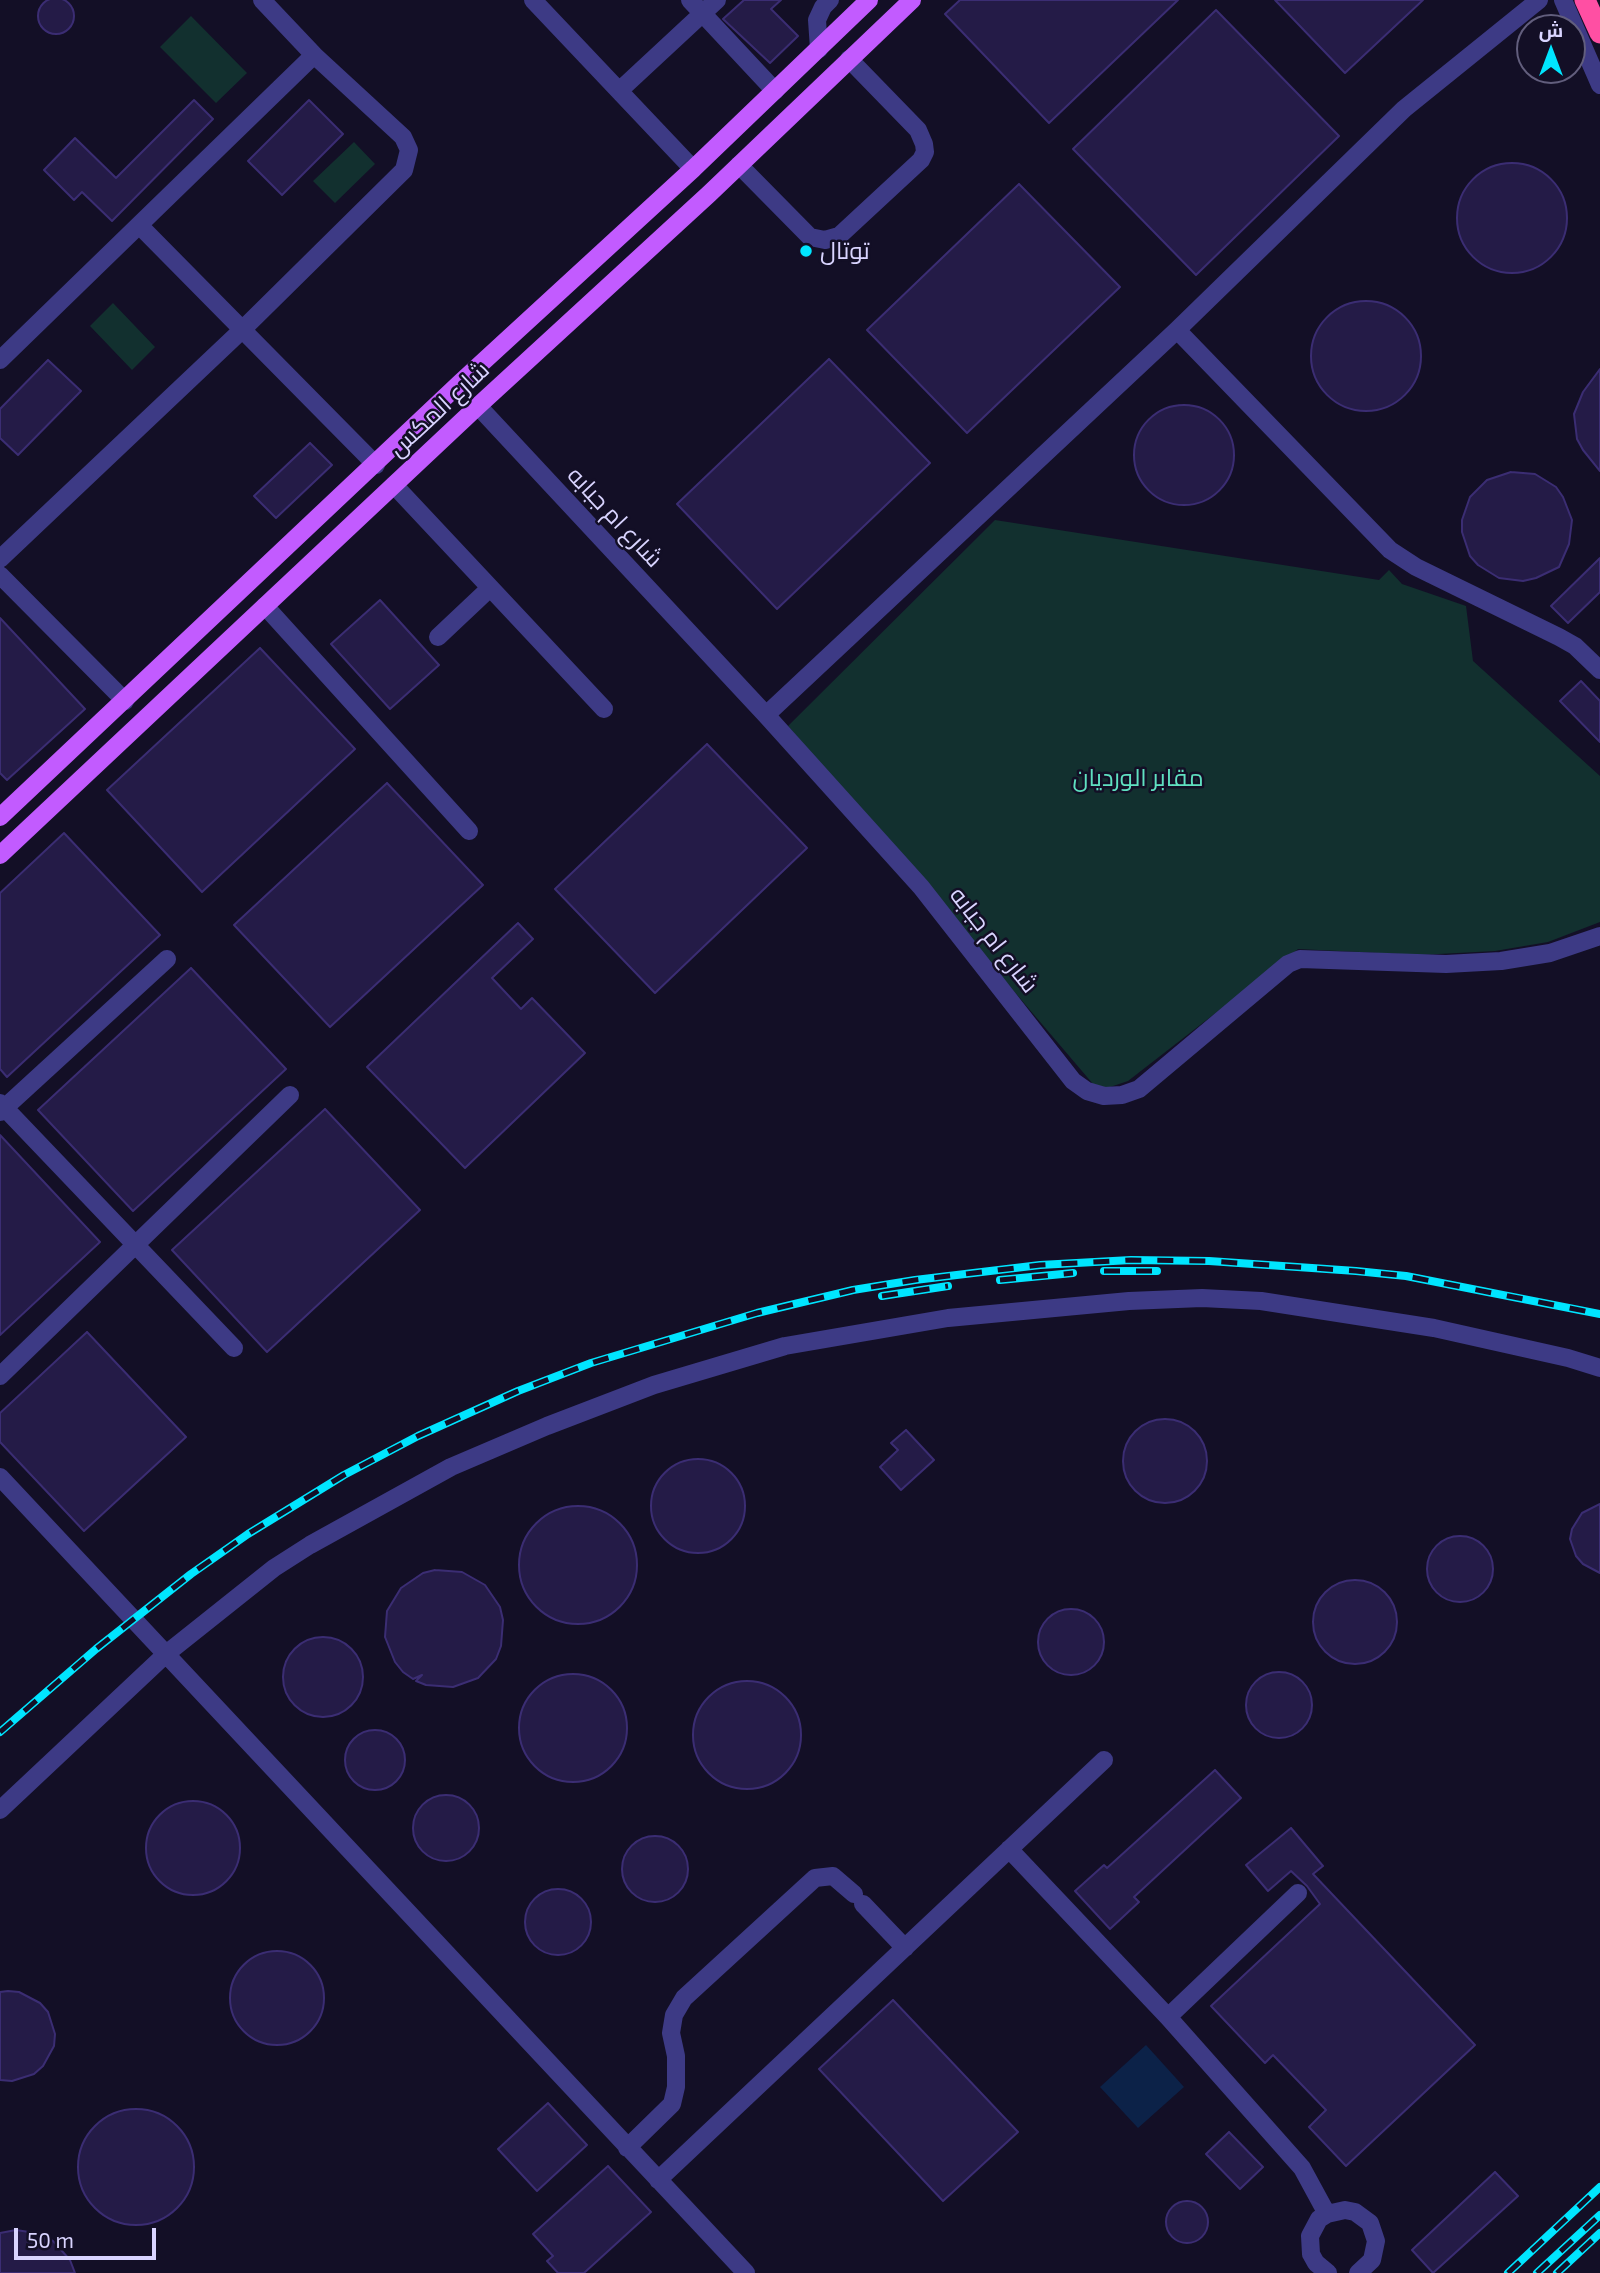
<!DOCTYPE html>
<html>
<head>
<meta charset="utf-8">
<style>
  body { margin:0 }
  #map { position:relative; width:1600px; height:2273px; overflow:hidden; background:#130f26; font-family:"Exo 2",Cairo,sans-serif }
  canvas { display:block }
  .north { position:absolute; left:1516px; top:14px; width:70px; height:70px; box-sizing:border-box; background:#130f26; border:2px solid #625e7d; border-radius:50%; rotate:0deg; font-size:19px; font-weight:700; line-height:28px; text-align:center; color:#d9d4ff }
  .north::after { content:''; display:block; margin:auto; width:24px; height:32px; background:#00e5ff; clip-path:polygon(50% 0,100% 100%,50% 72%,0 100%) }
  .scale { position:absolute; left:14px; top:2228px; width:142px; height:32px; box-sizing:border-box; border:4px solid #d9d4ff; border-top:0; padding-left:9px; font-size:21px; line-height:24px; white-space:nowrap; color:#d9d4ff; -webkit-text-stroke:5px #130f26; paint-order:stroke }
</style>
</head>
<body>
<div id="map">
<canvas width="1600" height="2273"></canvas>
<div class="north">ش</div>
<div class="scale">50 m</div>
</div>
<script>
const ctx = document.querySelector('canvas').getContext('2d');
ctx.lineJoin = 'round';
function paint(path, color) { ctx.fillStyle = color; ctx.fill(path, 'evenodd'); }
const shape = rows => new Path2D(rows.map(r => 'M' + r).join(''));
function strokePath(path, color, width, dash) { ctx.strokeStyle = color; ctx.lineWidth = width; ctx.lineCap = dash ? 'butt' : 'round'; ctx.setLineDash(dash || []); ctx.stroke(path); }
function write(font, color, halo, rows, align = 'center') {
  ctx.font = font + ' "Exo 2",Cairo,sans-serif'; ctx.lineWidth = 5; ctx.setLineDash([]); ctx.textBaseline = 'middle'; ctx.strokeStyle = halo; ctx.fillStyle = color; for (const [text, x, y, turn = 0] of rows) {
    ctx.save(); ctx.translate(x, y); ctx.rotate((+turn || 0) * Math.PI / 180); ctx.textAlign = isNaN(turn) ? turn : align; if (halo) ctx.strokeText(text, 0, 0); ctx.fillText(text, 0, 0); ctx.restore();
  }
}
const green = shape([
  [191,16,247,73,216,103,160,47],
  [354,142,375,164,335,203,313,181],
  [113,303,155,347,132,370,90,326],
  [995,520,1379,580,1389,570,1402,584,1466,606,1473,661,1600,776,1600,922,1548,942,1495,951,1420,955,1298,949,1128,1081,1107,1088,1093,1084,788,726]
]);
const water = shape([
  [1146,2045,1184,2087,1138,2128,1100,2087]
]);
const building = shape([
  '38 16a18 18 0 1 1 36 0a18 18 0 1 1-36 0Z',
  [744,0,781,0,771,9,798,36,770,63,723,19,744,0],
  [960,0,1178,0,1049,123,945,14,960,0],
  [1275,0,1423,0,1345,73,1275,0],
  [1216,10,1339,136,1196,275,1073,149,1216,10],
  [194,100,213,119,112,221,82,192,74,200,44,170,75,138,116,178,194,100],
  [309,100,343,134,282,195,248,161,309,100],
  '1457 218a55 55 0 1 1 110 0a55 55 0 1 1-110 0Z',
  [1019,184,1120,287,967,433,867,330,1019,184],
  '1311 356a55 55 0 1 1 110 0a55 55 0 1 1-110 0Z',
  [829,359,930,463,777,609,677,504,829,359],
  [48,360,81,391,18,455,0,438,0,409,48,360],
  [1600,369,1600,471,1583,450,1577,439,1574,414,1583,392,1600,369],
  '1134 455a50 50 0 1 1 100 0a50 50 0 1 1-100 0Z',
  [310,443,332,465,276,518,254,496,310,443],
  [1511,472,1535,474,1556,487,1563,497,1572,520,1569,544,1559,567,1536,578,1523,581,1499,578,1478,565,1470,556,1462,532,1462,520,1470,497,1487,480,1511,472],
  [1600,558,1600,592,1568,623,1551,606,1600,558],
  [380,600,439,665,390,709,331,644,380,600],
  [0,618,85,709,7,780,0,773,0,618],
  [260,648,355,749,202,892,107,790,260,648],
  [1581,681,1600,701,1600,742,1560,701,1581,681],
  [707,744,807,848,655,993,555,889,707,744],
  [387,783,483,885,330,1027,234,925,387,783],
  [64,833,160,935,7,1077,0,1069,0,893,64,833],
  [518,923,533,939,492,978,521,1009,532,998,585,1053,465,1168,367,1067,518,923],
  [191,968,286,1069,133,1211,38,1110,191,968],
  [325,1109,420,1210,267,1352,172,1250,325,1109],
  [0,1135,100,1242,0,1335,0,1135],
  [87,1332,186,1437,84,1531,0,1442,0,1413,87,1332],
  '1123 1461a42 42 0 1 1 84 0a42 42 0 1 1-84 0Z',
  [906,1430,934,1460,901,1490,880,1467,898,1450,891,1443,906,1430],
  '651 1506a47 47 0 1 1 94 0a47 47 0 1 1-94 0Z',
  [1600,1504,1600,1573,1583,1564,1576,1556,1570,1539,1572,1529,1582,1513,1600,1504],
  '519 1565a59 59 0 1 1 118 0a59 59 0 1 1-118 0Z',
  '1427 1569a33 33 0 1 1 66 0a33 33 0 1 1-66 0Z',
  [435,1570,462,1572,485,1585,500,1607,503,1620,501,1646,496,1659,478,1678,453,1687,426,1685,416,1681,422,1675,413,1679,403,1672,395,1662,385,1637,387,1611,401,1588,423,1573,435,1570],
  '1313 1622a42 42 0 1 1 84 0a42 42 0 1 1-84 0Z',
  '1038 1642a33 33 0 1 1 66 0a33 33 0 1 1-66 0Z',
  '283 1677a40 40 0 1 1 80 0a40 40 0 1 1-80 0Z',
  '1246 1705a33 33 0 1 1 66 0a33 33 0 1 1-66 0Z',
  '519 1728a54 54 0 1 1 108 0a54 54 0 1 1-108 0Z',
  '693 1735a54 54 0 1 1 108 0a54 54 0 1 1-108 0Z',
  '345 1760a30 30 0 1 1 60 0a30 30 0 1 1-60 0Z',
  [1215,1770,1241,1798,1134,1897,1139,1902,1110,1929,1075,1891,1104,1865,1107,1868,1215,1770],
  '413 1828a33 33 0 1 1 66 0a33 33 0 1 1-66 0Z',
  '146 1848a47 47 0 1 1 94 0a47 47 0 1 1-94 0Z',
  [1291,1828,1323,1866,1313,1874,1475,2045,1346,2166,1309,2127,1326,2110,1273,2055,1265,2063,1211,2006,1320,1904,1307,1886,1291,1871,1268,1891,1246,1865,1291,1828],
  '622 1869a33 33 0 1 1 66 0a33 33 0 1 1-66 0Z',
  '525 1922a33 33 0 1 1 66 0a33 33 0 1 1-66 0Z',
  '230 1998a47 47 0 1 1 94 0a47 47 0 1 1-94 0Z',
  [8,1991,19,1992,40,2003,48,2012,55,2034,54,2046,43,2066,34,2074,12,2081,0,2080,0,1992,8,1991],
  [893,2000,1018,2132,943,2201,819,2069,893,2000],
  [548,2103,587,2145,537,2191,498,2149,548,2103],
  '78 2167a58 58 0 1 1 116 0a58 58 0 1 1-116 0Z',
  [1229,2132,1263,2167,1240,2189,1206,2154,1229,2132],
  [608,2166,651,2212,584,2273,558,2273,547,2261,553,2256,533,2234,608,2166],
  [1495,2172,1518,2196,1433,2273,1412,2250,1495,2172],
  '1166 2222a21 21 0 1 1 42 0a21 21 0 1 1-42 0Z',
  [16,2230,42,2234,53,2241,70,2260,75,2273,0,2273,0,2233,16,2230]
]);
const minor = shape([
  [533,0,693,169],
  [690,0,775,91],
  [1563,0,1600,85],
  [819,49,817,20,823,7,830,0],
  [619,91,717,0],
  [739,165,810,237,825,240,839,236,921,160,925,152,924,144,918,130,849,59],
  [139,225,376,465],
  [1177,330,1390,550,1416,567,1559,637,1575,646,1600,670],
  [0,360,314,55],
  [478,406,766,715,921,887,1073,1081,1087,1091,1104,1096,1122,1095,1139,1089,1288,964,1300,959,1446,964,1501,961,1550,953,1600,936],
  [394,485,604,709],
  [0,559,243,329,404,170,409,150,403,137,314,55,262,0],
  [0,575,125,701],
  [265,606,469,831],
  [438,637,490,588],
  [766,715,1177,330,1404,109,1539,0],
  [0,1103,234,1348],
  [0,1112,167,959],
  [0,1376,290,1095],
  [0,1477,746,2273],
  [0,1810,166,1654,274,1568,310,1545,451,1467,547,1426,654,1385,785,1346,948,1318,1129,1301,1202,1298,1261,1301,1434,1328,1568,1358,1600,1368],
  [1009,1849,1168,2017],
  [1298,1893,1168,2017,1302,2168,1327,2214],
  [863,1904,905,1948],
  [627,2148,672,2104,676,2087,676,2056,671,2033,674,2015,684,1998,815,1878,833,1876,854,1894],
  [658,2180,1104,1760],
  [1328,2273,1316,2263,1311,2254,1310,2236,1319,2219,1327,2214,1345,2210,1355,2212,1370,2223,1376,2241,1372,2260,1358,2273]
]);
const major = shape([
  [0,817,461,382,693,169,869,0],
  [0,855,478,406,709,194,912,0]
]);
const highway = shape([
  [1585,0,1600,33]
]);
const rail = shape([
  [1104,1271,1157,1271],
  [1000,1280,1073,1273],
  [882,1296,948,1286],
  [0,1732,96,1649,191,1574,248,1534,344,1475,418,1436,518,1391,591,1363,757,1313,853,1290,915,1280,1040,1265,1131,1260,1209,1261,1356,1271,1406,1276,1600,1314],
  [1508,2273,1600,2187],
  [1537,2273,1600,2215],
  [1557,2273,1600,2233]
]);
const markers = [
  [806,251,7,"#00e5ff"]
];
const poiNames = [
  ["توتال",820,251]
];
const streetNames = [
  ["شارع المكس",439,409,-43],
  ["شارع ام جبابه",615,517,47],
  ["شارع ام جبابه",994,940,52]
];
const parkNames = [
  ["مقابر الورديان",1138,778]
];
paint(green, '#12302f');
paint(water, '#0c2248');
paint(building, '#241b47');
strokePath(building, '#3b2d73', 2);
strokePath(minor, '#3d3a85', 18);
strokePath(major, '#c25bff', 18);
strokePath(highway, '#ff4fa3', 21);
strokePath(rail, '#00e5ff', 8);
strokePath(rail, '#130f26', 5, [16]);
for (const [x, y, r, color] of markers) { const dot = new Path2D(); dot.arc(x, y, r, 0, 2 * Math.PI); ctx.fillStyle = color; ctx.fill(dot); strokePath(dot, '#130f26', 2.5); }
write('24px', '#d9d4ff', '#130f26', poiNames, 'left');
write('24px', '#d9d4ff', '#130f26', streetNames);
write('24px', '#5fe0c0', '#130f26', parkNames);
</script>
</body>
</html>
